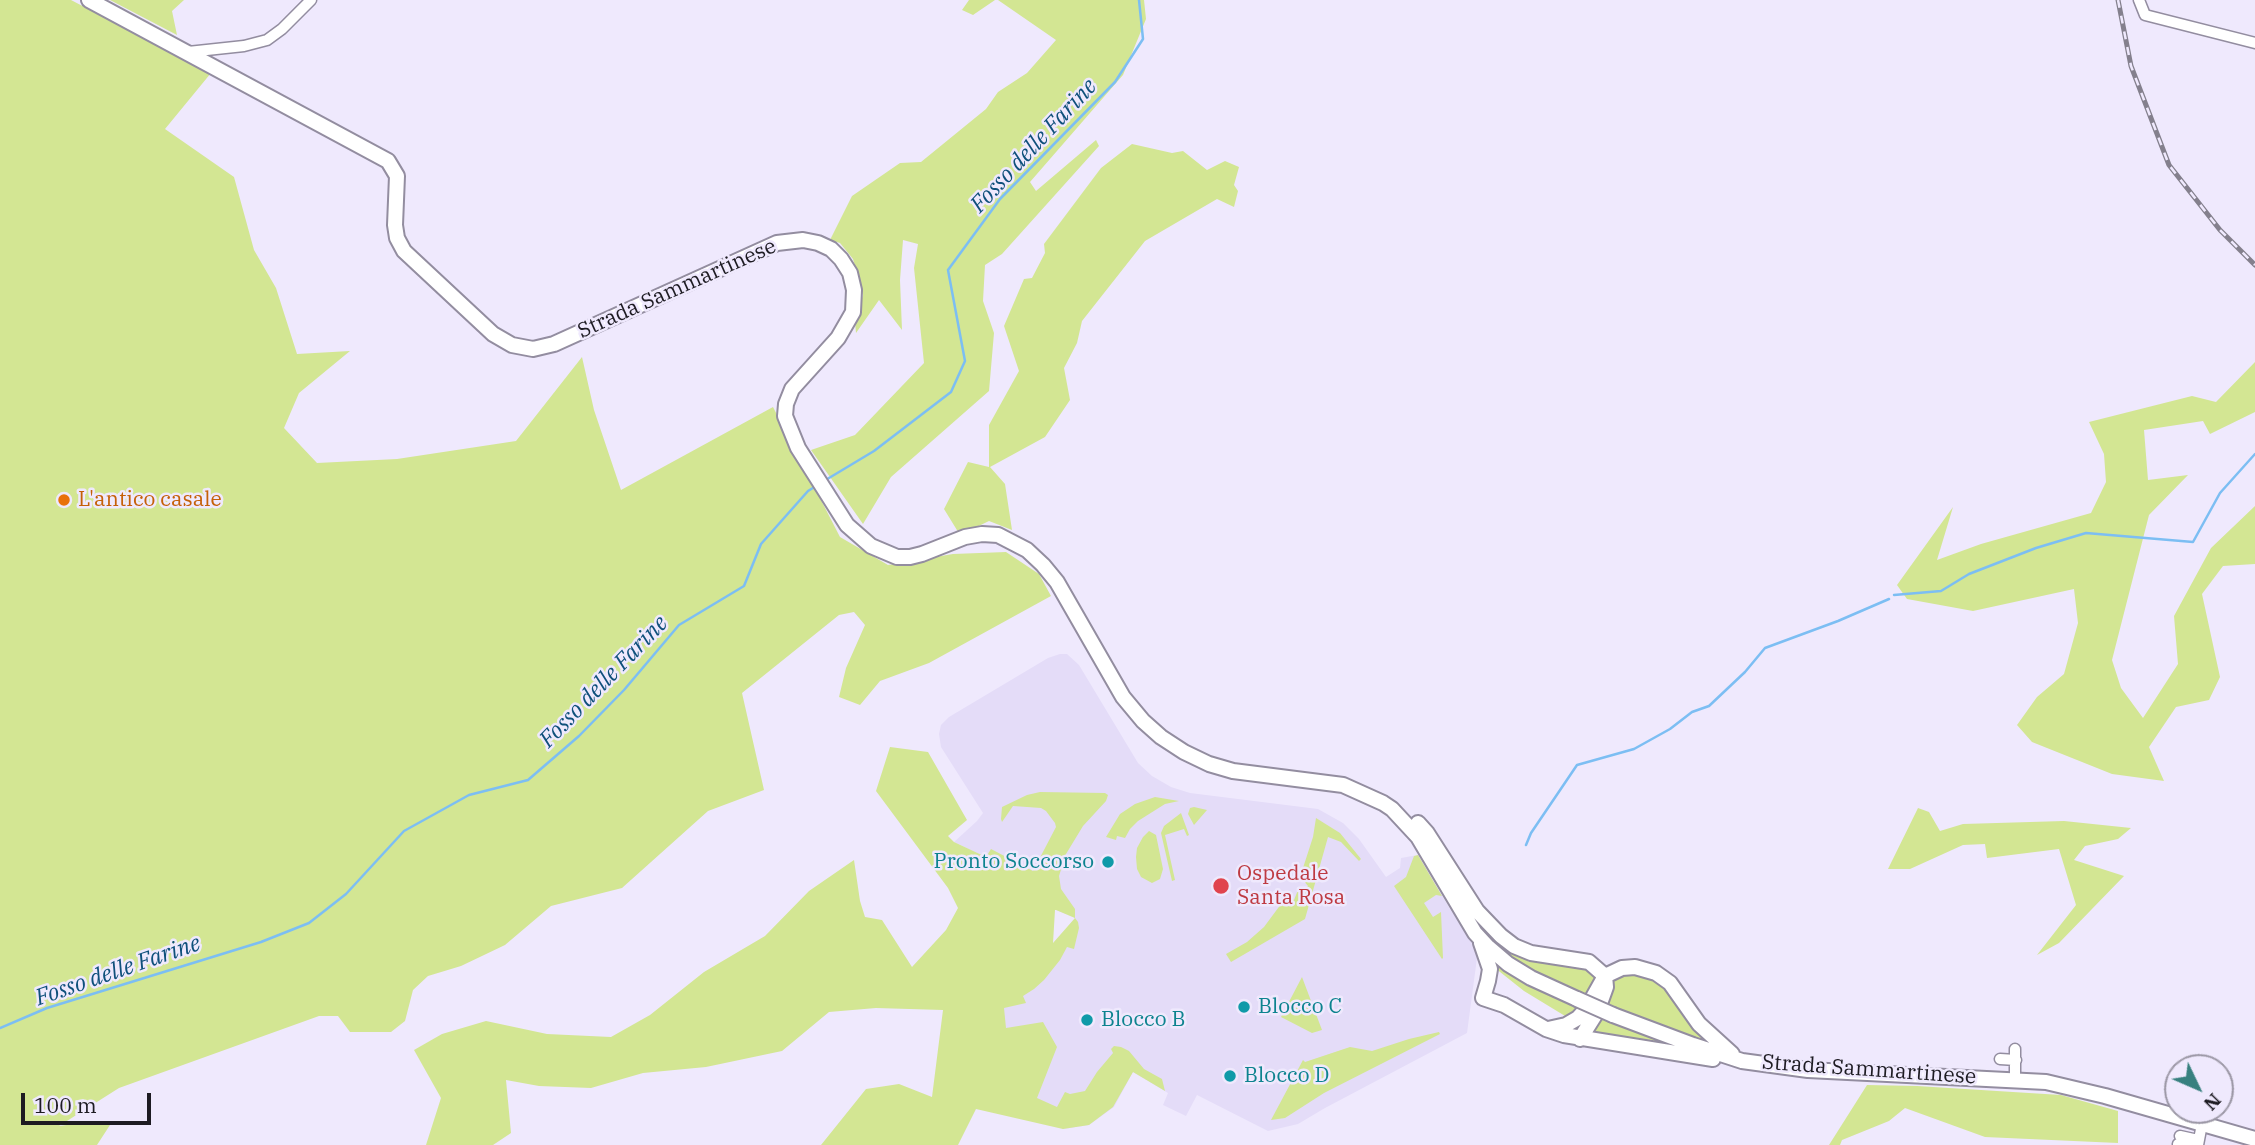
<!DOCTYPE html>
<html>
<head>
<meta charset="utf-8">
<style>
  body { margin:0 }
  #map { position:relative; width:2255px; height:1145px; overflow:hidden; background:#efe9fd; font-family:"IBM Plex Serif",serif }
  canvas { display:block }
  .north { position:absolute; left:2164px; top:1054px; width:70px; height:70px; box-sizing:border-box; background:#efe9fd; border:2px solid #9b97a5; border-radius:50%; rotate:134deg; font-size:19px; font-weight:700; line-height:28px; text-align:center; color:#1d1b22 }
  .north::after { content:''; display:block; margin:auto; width:24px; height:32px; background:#37807f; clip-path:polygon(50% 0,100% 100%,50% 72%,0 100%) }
  .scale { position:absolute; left:21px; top:1093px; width:130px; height:32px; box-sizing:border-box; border:4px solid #1d1b22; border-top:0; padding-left:9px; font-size:21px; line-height:24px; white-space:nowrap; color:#1d1b22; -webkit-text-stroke:5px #efe9fd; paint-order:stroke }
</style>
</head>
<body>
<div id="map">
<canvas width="2255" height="1145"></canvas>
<div class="north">N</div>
<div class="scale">100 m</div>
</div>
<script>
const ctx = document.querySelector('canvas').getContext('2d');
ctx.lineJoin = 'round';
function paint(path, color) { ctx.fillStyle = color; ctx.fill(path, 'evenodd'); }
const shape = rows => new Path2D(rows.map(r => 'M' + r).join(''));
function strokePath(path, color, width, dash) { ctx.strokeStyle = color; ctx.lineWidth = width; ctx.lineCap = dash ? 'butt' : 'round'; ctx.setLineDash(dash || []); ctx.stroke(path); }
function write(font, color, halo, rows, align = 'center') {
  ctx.font = font + ' "IBM Plex Serif",serif'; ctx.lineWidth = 5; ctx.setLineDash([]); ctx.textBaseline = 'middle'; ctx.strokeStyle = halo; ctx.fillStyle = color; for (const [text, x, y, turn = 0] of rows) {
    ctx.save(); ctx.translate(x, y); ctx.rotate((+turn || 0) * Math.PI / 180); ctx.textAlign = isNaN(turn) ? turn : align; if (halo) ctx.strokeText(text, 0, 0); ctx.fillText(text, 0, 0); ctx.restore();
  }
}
const built = shape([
  [1060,654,1067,654,1079,665,1138,763,1152,776,1171,787,1190,793,1318,809,1343,823,1359,839,1386,877,1400,868,1401,858,1418,855,1450,909,1472,941,1477,958,1467,1033,1325,1108,1298,1124,1268,1131,1197,1095,1186,1116,1163,1105,1168,1093,1133,1072,1114,1107,1089,1125,1063,1129,980,1035,1075,918,1024,896,979,854,954,842,977,821,983,813,941,747,939,734,941,725,949,717,1048,658]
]);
const green = shape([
  [0,0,71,0,211,73,165,129,234,177,254,250,276,288,297,354,350,351,299,393,284,428,317,463,397,459,516,441,582,357,594,410,621,490,773,407,840,537,888,565,953,554,1006,552,1039,574,1051,596,929,663,880,681,860,705,839,697,846,668,865,625,854,612,839,615,742,693,764,790,708,811,622,888,551,906,505,945,461,966,428,976,413,990,405,1021,391,1032,350,1032,338,1016,319,1016,119,1088,59,1126,89,1122,110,1125,97,1145,0,1145],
  [110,0,184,0,172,11,177,35],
  [969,0,995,0,973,15,962,10],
  [998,0,1144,0,1146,19,1123,75,1030,182,1036,191,1096,140,1099,146,1002,254,985,265,983,301,994,333,989,391,891,477,863,524,811,450,855,435,924,363,914,268,918,244,903,240,900,280,902,330,879,300,856,333,855,322,863,295,853,259,840,243,830,240,852,196,900,163,921,162,986,109,998,92,1027,73,1056,40],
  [1132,144,1172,153,1183,151,1207,170,1225,161,1239,167,1234,185,1238,191,1234,207,1217,199,1145,241,1082,321,1077,343,1064,368,1070,400,1045,437,990,467,1005,484,1012,530,989,521,960,535,944,509,968,462,989,467,989,425,1019,371,1004,326,1024,279,1032,278,1045,253,1044,244,1101,168],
  [2255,362,2255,412,2210,434,2203,421,2144,430,2148,480,2188,475,2149,515,2112,660,2121,688,2143,718,2178,664,2174,616,2211,548,2255,506,2255,564,2223,566,2202,594,2220,677,2209,700,2176,707,2149,747,2164,781,2112,774,2032,742,2017,725,2037,697,2064,674,2078,623,2074,589,1973,611,1907,599,1897,585,1953,507,1937,560,1981,544,2091,513,2106,482,2104,454,2089,422,2192,396,2216,402],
  [890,747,928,752,967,820,948,836,954,842,986,857,991,849,1033,871,1056,827,1055,823,1046,811,1041,808,1013,806,1002,822,1001,819,1002,807,1027,795,1040,792,1105,793,1108,795,1106,801,1083,826,1066,854,1059,876,1061,889,1075,909,1075,918,1078,922,1079,928,1074,949,1067,947,1060,960,1044,980,1034,989,1023,996,1026,1003,1004,1008,1006,1028,1043,1022,1057,1047,1037,1098,1057,1107,1065,1092,1070,1094,1085,1091,1097,1072,1113,1053,1111,1049,1114,1046,1121,1047,1129,1051,1144,1069,1162,1079,1165,1091,1133,1072,1113,1107,1089,1125,1063,1129,976,1109,958,1145,821,1145,866,1089,899,1084,932,1097,943,1010,876,1008,829,1012,782,1051,706,1067,643,1073,591,1088,539,1086,506,1080,511,1133,493,1145,426,1145,441,1098,414,1050,442,1034,486,1021,547,1034,611,1037,650,1015,704,972,765,936,809,891,854,860,860,901,865,917,882,920,912,967,946,930,958,908,948,888,876,791],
  [1056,910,1075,918,1053,943,1055,910],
  [1155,797,1179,801,1165,804,1138,821,1130,829,1125,838,1117,836,1116,840,1106,837,1120,814,1135,804],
  [1194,807,1207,810,1194,825,1188,814,1190,808],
  [1918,808,1929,812,1940,831,1963,824,2064,821,2131,828,2118,839,2085,846,2074,860,2124,876,2059,943,2037,955,2076,905,2059,849,1987,858,1985,844,1963,845,1910,869,1888,869],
  [1181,813,1189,835,1187,836,1184,829,1165,835,1175,880,1172,881,1161,833,1164,826],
  [1316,818,1340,833,1361,859,1359,861,1341,842,1328,837,1305,919,1231,962,1226,954,1247,942,1264,927,1287,896,1294,900,1298,890,1303,892,1308,886,1303,880,1302,871,1313,837],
  [1149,831,1156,835,1163,869,1160,879,1152,883,1141,877,1137,869,1136,857,1137,848,1143,837],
  [1418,855,1442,896,1436,895,1424,903,1433,917,1441,912,1443,958,1442,959,1394,886,1406,877,1414,856],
  [1473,913,1491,932,1578,963,1598,975,1593,988,1570,1019,1524,991,1495,968,1496,961,1528,984,1574,1005,1522,967,1485,936,1473,919],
  [1629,971,1664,983,1714,1045,1684,1048,1596,1033,1596,1025,1611,978],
  [1302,977,1322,1030,1312,1033,1281,1017],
  [1439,1032,1440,1034,1324,1093,1285,1118,1271,1120,1303,1060,1305,1062,1350,1047,1372,1051,1409,1039],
  [1867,1085,1917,1086,2061,1095,2118,1111,2118,1143,1985,1137,1905,1108,1889,1121,1842,1140,1840,1145,1829,1145]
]);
const stream = shape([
  [824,481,874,451,951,392,965,361,948,270,1000,199,1115,82,1143,39,1139,0],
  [1894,595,1941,591,1969,574,2036,548,2086,533,2193,542,2220,493,2255,454],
  [1526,845,1531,833,1577,765,1634,749,1670,729,1692,712,1709,706,1745,672,1765,648,1838,621,1889,599],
  [0,1028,47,1008,261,942,309,923,346,894,404,831,469,795,528,780,579,736,624,690,679,625,744,586,761,544,808,491,816,486]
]);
const street = shape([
  [2139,0,2145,15,2255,43],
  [188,52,244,46,267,40,282,29,311,0],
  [2015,1049,2015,1080],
  [2000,1059,2016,1060],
  [2180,1136,2198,1140],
  [2178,1144,2189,1145],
  [2198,1145,2202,1124]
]);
const secondary = shape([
  [89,0,388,161,397,176,395,225,397,238,404,251,493,334,512,345,533,349,554,344,777,243,803,240,818,243,831,249,841,259,850,273,854,290,853,312,838,338,792,389,786,404,785,416,798,448,847,525,871,546,897,557,910,557,922,554,965,537,982,534,998,535,1027,550,1043,565,1057,582,1123,697,1143,721,1161,737,1184,752,1209,764,1233,771,1343,785,1383,803,1392,809,1418,837,1475,933,1487,946,1508,964,1531,978,1577,999],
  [1418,823,1427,833,1477,911,1501,936,1514,946,1531,953,1589,962,1605,976,1606,987,1597,1012,1580,1039],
  [1481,943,1490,969,1488,981,1483,998,1504,1005,1546,1029,1564,1035,1713,1059],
  [1613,1015,1693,1045,1742,1061,1808,1070,2046,1082,2105,1096,2255,1139],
  [1548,1029,1566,1025,1578,1018,1587,1008,1605,976,1622,968,1635,967,1656,973,1670,983,1699,1024,1732,1054]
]);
const rail = shape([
  [2118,0,2131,66,2169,165,2220,230,2255,265]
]);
const secondaryBridge = shape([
  [1577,999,1613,1015]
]);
const markers = [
  [64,500,7,"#e8710a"],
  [1108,862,7,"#0f9aa8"],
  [1221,886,9,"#e0444e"],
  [1244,1007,7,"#0f9aa8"],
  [1087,1020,7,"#0f9aa8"],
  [1230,1076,7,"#0f9aa8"]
];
const streetNames = [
  ["Strada Sammartinese",677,289,-24],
  ["Strada Sammartinese",1869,1070,4]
];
const foodNames = [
  ["L'antico casale",78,500]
];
const cultureNames = [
  ["Pronto Soccorso",1094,862,"right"],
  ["Blocco C",1258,1007],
  ["Blocco B",1101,1020],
  ["Blocco D",1244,1076]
];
const healthNames = [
  ["Ospedale",1237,874],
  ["Santa Rosa",1237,898]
];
const waterNames = [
  ["Fosso delle Farine",1034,146,-47],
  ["Fosso delle Farine",604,682,-46],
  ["Fosso delle Farine",118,971,-19]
];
paint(built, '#e4dcf8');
paint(green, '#d3e693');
strokePath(stream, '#7cbef3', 2.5);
strokePath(street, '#938da0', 13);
strokePath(secondary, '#938da0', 18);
strokePath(street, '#fff', 10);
strokePath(secondary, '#fff', 14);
strokePath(rail, '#84808d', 5);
strokePath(rail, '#efe9fd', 2.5, [8]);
strokePath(secondaryBridge, '#938da0', 18, []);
strokePath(secondaryBridge, '#fff', 14);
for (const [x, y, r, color] of markers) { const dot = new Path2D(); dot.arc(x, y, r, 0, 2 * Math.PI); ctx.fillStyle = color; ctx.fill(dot); strokePath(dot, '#efe9fd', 2.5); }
write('21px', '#1d1b22', '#efe9fd', streetNames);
write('21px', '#c56008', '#efe9fd', foodNames, 'left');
write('21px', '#0d838f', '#efe9fd', cultureNames, 'left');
write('21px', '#be3a42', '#efe9fd', healthNames, 'left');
write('italic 23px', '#0f507b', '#efe9fd', waterNames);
</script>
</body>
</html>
